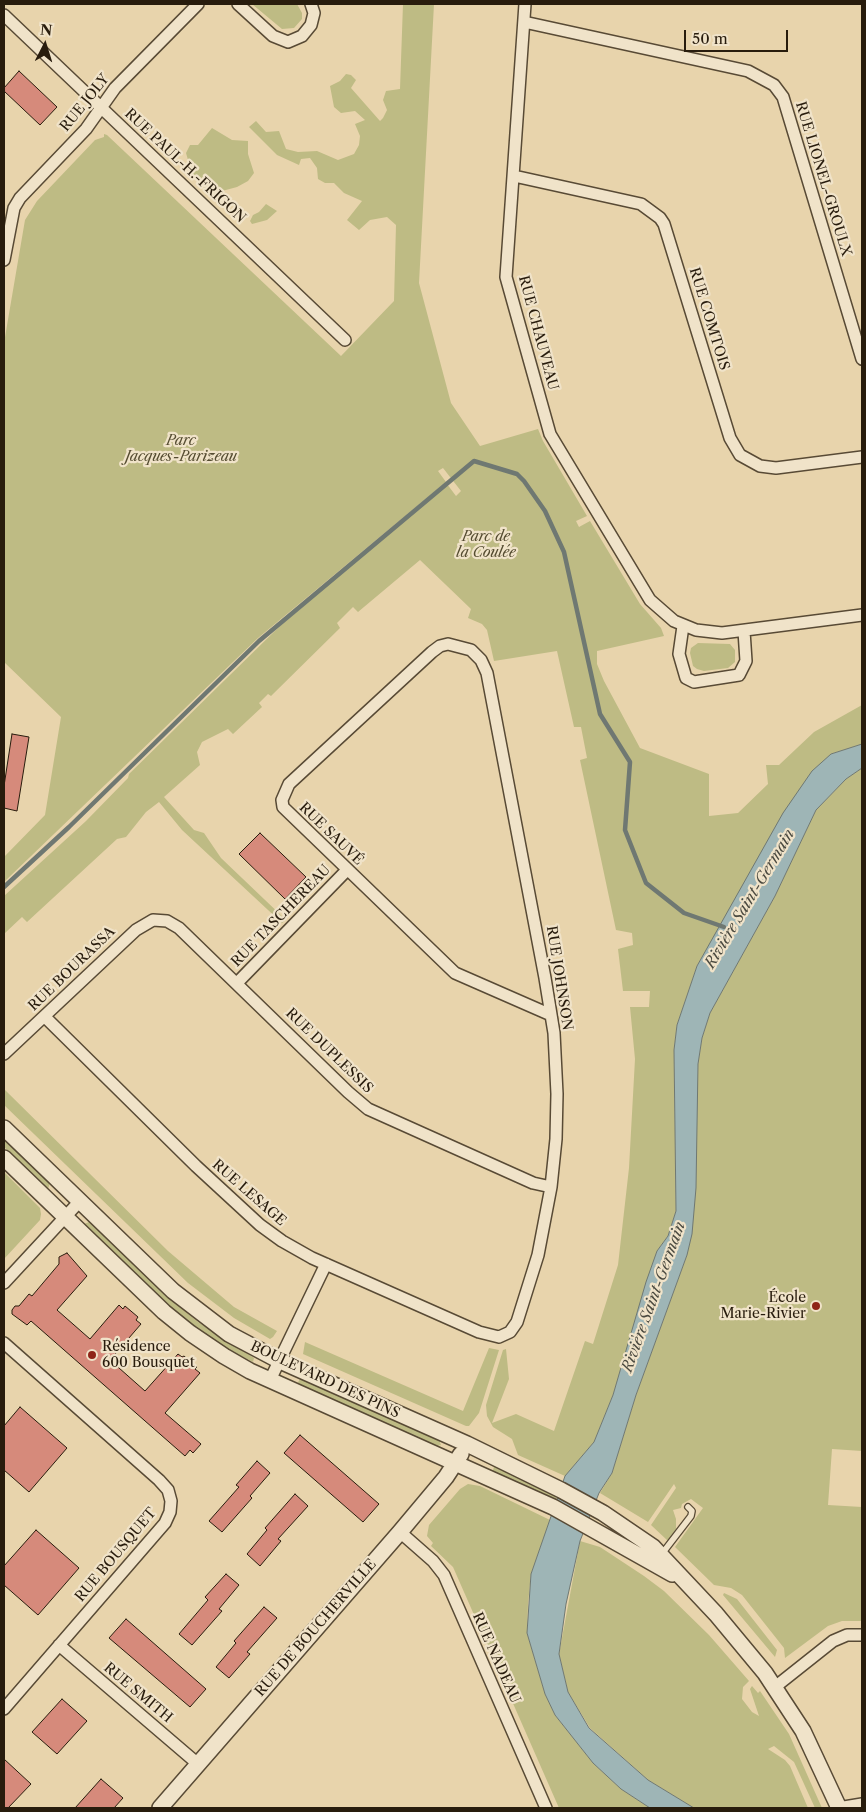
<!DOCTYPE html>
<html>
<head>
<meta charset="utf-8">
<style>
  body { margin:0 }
  #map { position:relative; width:866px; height:1812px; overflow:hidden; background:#e8d4ac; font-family:"Libre Caslon Text",serif }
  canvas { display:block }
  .frame { position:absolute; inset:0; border:5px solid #281c0d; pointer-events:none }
  .north { position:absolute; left:20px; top:20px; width:50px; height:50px; -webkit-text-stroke:4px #f0e3c9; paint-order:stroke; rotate:5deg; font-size:14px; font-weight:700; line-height:20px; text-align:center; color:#281c0d }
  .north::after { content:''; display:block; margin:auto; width:18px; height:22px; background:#281c0d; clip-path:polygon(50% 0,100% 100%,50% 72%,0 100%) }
  .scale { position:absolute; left:684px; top:30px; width:104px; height:22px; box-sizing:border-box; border:2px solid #281c0d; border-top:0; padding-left:6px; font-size:15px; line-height:18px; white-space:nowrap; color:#281c0d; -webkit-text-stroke:4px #f0e3c9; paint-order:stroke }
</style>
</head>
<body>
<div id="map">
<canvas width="866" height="1812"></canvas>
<div class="frame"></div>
<div class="north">N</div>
<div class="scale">50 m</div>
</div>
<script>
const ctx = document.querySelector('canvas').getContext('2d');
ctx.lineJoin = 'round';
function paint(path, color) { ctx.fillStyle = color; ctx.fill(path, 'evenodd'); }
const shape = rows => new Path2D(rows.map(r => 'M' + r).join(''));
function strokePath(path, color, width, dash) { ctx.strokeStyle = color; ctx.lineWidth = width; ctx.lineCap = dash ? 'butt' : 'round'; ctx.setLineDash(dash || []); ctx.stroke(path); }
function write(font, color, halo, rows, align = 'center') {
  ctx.font = font + ' "Libre Caslon Text",serif'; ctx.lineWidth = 4.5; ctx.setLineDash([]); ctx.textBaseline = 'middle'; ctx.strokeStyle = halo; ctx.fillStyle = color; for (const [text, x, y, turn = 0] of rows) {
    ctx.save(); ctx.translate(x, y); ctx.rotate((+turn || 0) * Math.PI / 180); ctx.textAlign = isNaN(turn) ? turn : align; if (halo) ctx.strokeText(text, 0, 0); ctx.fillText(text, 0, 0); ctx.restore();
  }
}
const green = shape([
  [252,4,297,4,302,13,302,19,294,28,282,29],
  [403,4,434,4,419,283,451,403,480,446,538,429,543,441,587,516,576,521,579,527,590,521,640,604,661,628,664,636,597,651,597,664,604,681,640,748,709,774,709,816,738,813,768,784,766,765,779,765,814,732,862,705,862,744,831,754,697,966,677,1025,674,1050,676,1211,668,1236,657,1251,613,1395,594,1442,565,1476,518,1455,512,1439,493,1427,487,1416,486,1405,503,1350,506,1349,509,1379,492,1423,516,1414,554,1431,585,1341,593,1344,618,1265,629,1168,635,1059,630,1007,649,1007,650,991,623,991,618,949,633,945,632,933,616,930,580,760,587,758,581,727,574,727,557,651,494,661,487,630,482,624,468,618,471,609,420,560,358,612,353,607,337,623,340,628,271,696,268,694,259,703,262,707,233,734,228,729,202,742,197,752,200,765,164,797,194,830,204,833,221,858,286,920,282,923,182,830,159,802,146,812,126,837,117,839,27,922,22,917,4,934,4,896,86,821,128,778,129,774,282,624,447,484,456,496,461,491,443,468,438,471,446,482,258,638,4,882,4,857,45,815,61,717,4,662,4,343,25,220,37,201,95,140,104,137,104,134,107,135,341,356,394,301,396,225,387,217,370,220,359,230,347,220,362,201,344,193,334,183,325,183,318,179,317,168,310,158,301,159,299,165,277,155,249,127,256,121,266,132,279,131,286,149,298,152,317,151,338,160,354,154,359,145,360,136,355,124,365,120,355,111,341,113,334,107,330,86,340,81,346,74,351,75,356,80,351,88,380,121,383,118,387,110,383,100,386,91,400,89],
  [212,128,232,140,248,141,248,154,254,173,248,181,237,187,211,194,193,177,186,153,190,145,198,145],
  [266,204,277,211,267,220,252,224,250,221,253,215,259,212],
  [698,643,730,644,735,650,735,662,728,668,704,671,697,669,693,666,690,653,691,648],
  [862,768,862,1451,832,1449,828,1505,862,1507,862,1621,842,1621,828,1626,785,1658,784,1648,742,1595,731,1588,714,1585,675,1547,703,1508,691,1499,682,1504,681,1508,673,1510,676,1519,676,1529,668,1541,651,1525,676,1488,674,1484,648,1522,600,1493,612,1473,636,1395,687,1255,698,1064,702,1038,710,1013,775,896,816,810,846,779],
  [4,1089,168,1251,234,1307,277,1331,273,1337,270,1339,234,1318,188,1283,4,1105],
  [4,1138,50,1183,48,1189,4,1147],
  [4,1172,40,1208,41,1214,40,1220,4,1259],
  [89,1222,171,1300,198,1322,254,1358,253,1362,214,1342,168,1306,85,1227,84,1224],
  [305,1342,463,1411,489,1348,499,1350,479,1413,469,1426,466,1426,303,1354],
  [300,1379,439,1440,441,1445,437,1446,297,1384],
  [494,1466,496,1466,558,1494,555,1500,493,1471],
  [468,1484,480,1486,550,1520,531,1574,528,1604,527,1633,545,1694,555,1715,593,1763,621,1789,650,1808,559,1808,453,1567,431,1546,433,1543,427,1536,429,1525,460,1489],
  [580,1541,600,1547,644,1576,664,1591,709,1635,749,1681,743,1687,742,1699,752,1712,759,1716,750,1689,752,1686,758,1693,760,1691,789,1734,822,1808,815,1808,794,1762,774,1746,768,1749,785,1760,790,1766,808,1808,694,1808,648,1780,590,1728,568,1692,559,1654],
  [724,1593,737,1599,777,1650,775,1657,723,1595]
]);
const water = shape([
  [862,744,862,768,846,779,816,810,775,896,710,1013,702,1038,698,1064,696,1188,692,1234,687,1255,636,1395,612,1473,599,1493,580,1541,566,1604,559,1654,568,1692,589,1728,648,1780,694,1808,650,1808,621,1789,593,1763,555,1715,545,1694,527,1633,531,1574,565,1476,594,1442,613,1395,646,1282,657,1251,668,1236,676,1211,674,1050,677,1025,697,966,783,813,812,771,831,754,862,744]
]);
const stream = shape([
  [4,887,69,827,259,641,474,461,517,474,524,481,545,511,564,552,600,714,630,762,625,830,646,883,684,913,724,927]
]);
const building = shape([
  [19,71,57,107,40,125,4,91,4,88,19,71],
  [12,734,29,737,17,811,4,808,4,786,12,734],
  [260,833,306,877,285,899,239,854,260,833],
  [67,1253,87,1276,57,1310,90,1339,119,1305,123,1309,125,1306,138,1317,136,1320,141,1324,110,1360,145,1391,178,1354,182,1357,184,1356,197,1367,195,1369,200,1373,165,1413,201,1444,193,1453,190,1450,185,1456,31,1321,27,1325,12,1314,12,1310,15,1306,19,1306,29,1294,32,1296,59,1264,59,1257,67,1253],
  [20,1407,67,1448,29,1492,4,1470,4,1426,20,1407],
  [300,1435,379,1504,363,1522,284,1453,300,1435],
  [257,1461,270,1473,250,1496,252,1498,222,1532,209,1521,239,1487,236,1485,257,1461],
  [295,1494,308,1506,278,1539,281,1541,260,1566,247,1554,267,1530,265,1528,295,1494],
  [36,1530,79,1568,38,1615,4,1585,4,1566,36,1530],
  [226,1574,239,1585,219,1609,222,1611,192,1645,179,1634,208,1600,205,1597,226,1574],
  [264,1607,277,1618,247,1652,250,1654,229,1678,216,1667,236,1643,234,1641,264,1607],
  [126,1619,206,1689,190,1707,109,1638,126,1619],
  [62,1699,87,1721,57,1754,32,1732,62,1699],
  [4,1759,31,1784,8,1808,4,1808,4,1759],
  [101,1779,123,1798,114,1808,75,1808,101,1779]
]);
const service = shape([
  [661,1555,691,1516,692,1511,688,1507]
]);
const minor = shape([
  [238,4,273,36,288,42,302,36,311,25,314,13,311,4],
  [525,4,506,277,550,434,650,600,674,621,696,630,722,633,862,615],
  [4,15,345,340],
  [524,22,748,71,774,85,783,97,862,359],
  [514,176,641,204,660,218,664,224,730,438,740,455,760,466,776,468,862,457],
  [4,260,14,208,20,198,86,129,115,88,198,4],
  [683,626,679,654,686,678,694,682,739,675,746,661,744,631],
  [237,983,347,870],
  [45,1017,196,1166,260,1225,282,1241,312,1258,479,1332,499,1337,510,1332,517,1322,538,1255,551,1187,556,1139,557,1094,554,1033,545,978,487,673,481,660,471,650,448,644,440,646,432,652,289,784,282,800,283,807,455,973,551,1015],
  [4,1054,136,930,153,920,167,921,179,928,348,1092,368,1109,533,1183,551,1187],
  [4,1283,79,1202],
  [4,1343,159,1480,168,1490,171,1501,170,1512,165,1523,4,1709],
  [270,1380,326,1264],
  [400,1532,433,1561,444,1575,546,1808],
  [59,1645,198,1764],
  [775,1687,833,1641,847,1635,862,1635],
  [838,1808,862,1804]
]);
const tertiary = shape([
  [4,1128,173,1291,229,1334,280,1361,467,1444,561,1490,603,1513,653,1547,716,1614,765,1673,803,1731,839,1808],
  [4,1158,164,1312,190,1333,224,1356,250,1371,553,1507,672,1574],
  [160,1808,400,1532,446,1477,461,1454]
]);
const markers = [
  [816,1306,5,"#8f2418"],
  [92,1355,5,"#8f2418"]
];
const streetNames = [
  ["RUE JOLY",85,103,-51],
  ["RUE PAUL-H.-FRIGON",185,166,43],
  ["RUE LIONEL-GROULX",823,179,73],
  ["RUE COMTOIS",709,319,73],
  ["RUE CHAUVEAU",538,333,75],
  ["RUE SAUVÉ",331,834,44],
  ["RUE TASCHEREAU",281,916,-46],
  ["RUE BOURASSA",72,969,-44],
  ["RUE JOHNSON",559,978,81],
  ["RUE DUPLESSIS",329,1051,44],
  ["RUE LESAGE",249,1193,41],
  ["BOULEVARD DES PINS",325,1380,25],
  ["RUE BOUSQUET",116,1555,-50],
  ["RUE DE BOUCHERVILLE",316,1628,-49],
  ["RUE NADEAU",496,1658,66],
  ["RUE SMITH",138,1693,40]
];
const parkNames = [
  ["Parc",181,441],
  ["Jacques-Parizeau",181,457],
  ["Parc de",486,537],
  ["la Coulée",486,553]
];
const poiNames = [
  ["École",806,1298],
  ["Marie-Rivier",806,1314],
  ["Résidence",102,1347,"left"],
  ["600 Bousquet",102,1363,"left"]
];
const waterNames = [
  ["Rivière Saint-Germain",750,899,-59],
  ["Rivière Saint-Germain",654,1297,-70]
];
paint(green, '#bebb84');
paint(water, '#9eb5b6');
strokePath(water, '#6f7872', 1);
strokePath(stream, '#6f7872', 4.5);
paint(building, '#d68a7b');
strokePath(building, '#281c0d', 1);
strokePath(service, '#584a35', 8);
strokePath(minor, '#584a35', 14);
strokePath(tertiary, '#584a35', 18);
strokePath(service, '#f0e3c9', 5.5);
strokePath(minor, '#f0e3c9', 11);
strokePath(tertiary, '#f0e3c9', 15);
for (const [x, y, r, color] of markers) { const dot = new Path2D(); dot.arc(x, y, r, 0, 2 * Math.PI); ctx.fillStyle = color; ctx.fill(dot); strokePath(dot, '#f0e3c9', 2); }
write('14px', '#281c0d', '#f0e3c9', streetNames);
write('italic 14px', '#554c31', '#f0e3c9', parkNames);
write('14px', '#281c0d', '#f0e3c9', poiNames, 'right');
write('italic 15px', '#4b4a40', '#f0e3c9', waterNames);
</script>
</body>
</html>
